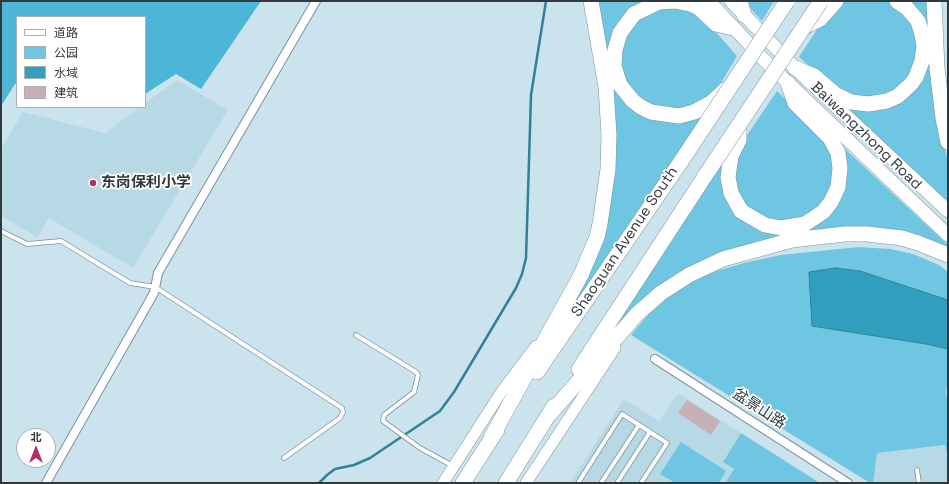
<!DOCTYPE html>
<html>
<head>
<meta charset="utf-8">
<style>
  body { margin:0 }
  #map { position:relative; width:949px; height:484px; overflow:hidden; background:#cae3ed; font-family:"Space Grotesk","Noto Sans SC",sans-serif }
  canvas { display:block }
  .frame { position:absolute; inset:0; border:2px solid #303a3e; pointer-events:none }
  .legend { position:absolute; left:16px; top:16px; width:130px; height:92px; box-sizing:border-box; background:#fff; border:1px solid #acb0b2; margin:0; padding:5px 7px; list-style:none; font-size:12px; color:#303a3e }
  .legend li { display:flex; align-items:center; gap:8px; height:20px }
  .legend b { width:20px; border:1px solid #acb0b2 }
  .north { position:absolute; left:16px; top:428px; width:40px; height:40px; box-sizing:border-box; background:#fff; border:1px solid #acb0b2; border-radius:50%; rotate:0deg; font-size:11px; font-weight:700; line-height:16px; text-align:center; color:#303a3e }
  .north::after { content:''; display:block; margin:auto; width:14px; height:18px; background:#b52d6d; clip-path:polygon(50% 0,100% 100%,50% 72%,0 100%) }
</style>
</head>
<body>
<div id="map">
<canvas width="949" height="484"></canvas>
<div class="frame"></div>
<ul class="legend">
<li><b style="height:5px;background:#fff"></b>道路</li>
<li><b style="height:11px;background:#6ec6e3"></b>公园</li>
<li><b style="height:11px;background:#319fbe"></b>水域</li>
<li><b style="height:11px;background:#c7afb6"></b>建筑</li>
</ul>
<div class="north">北</div>
</div>
<script>
const ctx = document.querySelector('canvas').getContext('2d');
ctx.lineJoin = 'round';
function paint(path, color) { ctx.fillStyle = color; ctx.fill(path, 'evenodd'); }
const shape = rows => new Path2D(rows.map(r => 'M' + r).join(''));
function strokePath(path, color, width, dash) { ctx.strokeStyle = color; ctx.lineWidth = width; ctx.lineCap = dash ? 'butt' : 'round'; ctx.setLineDash(dash || []); ctx.stroke(path); }
function write(font, color, halo, rows, align = 'center') {
  ctx.font = font + ' "Space Grotesk","Noto Sans SC",sans-serif'; ctx.lineWidth = 3.5; ctx.setLineDash([]); ctx.textBaseline = 'middle'; ctx.strokeStyle = halo; ctx.fillStyle = color; for (const [text, x, y, turn = 0] of rows) {
    ctx.save(); ctx.translate(x, y); ctx.rotate((+turn || 0) * Math.PI / 180); ctx.textAlign = isNaN(turn) ? turn : align; if (halo) ctx.strokeText(text, 0, 0); ctx.fillText(text, 0, 0); ctx.restore();
  }
}
const built = shape([
  [177,80,228,110,133,268,49,218,37,237,1,216,1,149,23,112,105,133,140,107,145,107,145,103],
  [678,393,741,433,723,462,734,469,725,483,570,483,624,399,659,421],
  [945,445,948,459,948,483,873,483,877,453]
]);
const green = shape([
  [596,1,646,1,618,27,624,99,701,115,703,117,563,328,607,210],
  [744,1,774,1,762,21],
  [847,1,888,1,895,5,912,23,918,41,914,70,892,94,860,100,829,84,799,57,824,19,841,3],
  [906,1,930,1,943,142,948,160,948,203,846,107,867,109,925,68],
  [663,7,698,12,737,56,721,83,708,99,688,110,648,105,628,86,621,69,620,51,632,23],
  [777,91,817,129,831,146,835,186,813,214,776,223,744,206,734,181,737,150],
  [844,148,948,245,948,250,903,234,737,249,614,327,720,166,722,167,748,221,820,220],
  [858,247,890,249,913,254,939,265,948,272,948,300,860,271,835,268,824,269,812,326,926,344,948,349,948,384,946,392,948,402,948,459,945,445,877,453,873,483,870,483,631,335,656,305,683,285,710,273,744,263,781,255],
  [741,433,820,483,725,483,734,469,723,462],
  [681,442,726,471,719,483,672,483,672,481,660,474]
]);
const forest = shape([
  [1,1,261,1,201,89,176,74,145,94,145,17,17,17,17,84,15,84,1,106]
]);
const water = shape([
  [835,268,860,271,948,300,948,349,926,344,812,326,809,272,835,268]
]);
const stream = shape([
  [319,483,327,475,335,469,354,465,370,458,440,411,454,392,516,288,522,274,526,258,531,95,546,1]
]);
const building = shape([
  [687,400,720,421,711,435,678,413]
]);
const lane = shape([
  [1,231,27,244,61,241,130,283,155,287,342,408,343,412,340,418,284,458],
  [356,335,416,372,418,375,414,392,384,415,383,421,420,448,453,466],
  [917,470,919,483],
  [578,483,622,414,667,443,641,483],
  [601,483,639,425],
  [617,483,650,432]
]);
const street = shape([
  [655,359,848,483],
  [46,483,154,293,158,273,316,1]
]);
const secondary = shape([
  [443,483,502,391,536,346],
  [526,483,615,348]
]);
const primary = shape([
  [709,1,763,59,948,235],
  [731,1,795,68,948,211]
]);
const highway = shape([
  [740,1,744,15],
  [934,1,937,68,943,118,948,142],
  [806,26,820,19,836,1],
  [795,68,814,76,835,94,851,102,868,104,887,101,898,96,911,84,916,77,922,61,924,46,922,34,918,21,907,8,897,1],
  [726,89,711,103,694,112,679,116,651,112,641,107,633,101,620,85,614,66,615,50,620,33,634,14,659,2,675,1,690,4,699,8,716,24,733,28],
  [739,126,739,140,731,156,728,177,731,193,741,211,765,225,781,228,805,224,823,212,831,202,838,187,840,168,838,153,830,138,795,103,788,83],
  [579,369,705,176],
  [537,372,682,160],
  [549,415,637,314,661,293,689,275,723,259,792,240,845,234,867,234,902,238,918,243,948,255],
  [491,438,581,275,597,237,600,224,608,169,609,135,606,87,591,1],
  [463,483,497,430],
  [506,483,554,406]
]);
const highwayBridge = shape([
  [682,160,787,1],
  [705,176,821,1]
]);
const markers = [
  [93,183,4,"#b52d6d"]
];
const streetNames = [
  ["Baiwangzhong Road",866,136,44],
  ["Shaoguan Avenue South",625,242,-56],
  ["盆景山路",759,409,33]
];
const poiNames = [
  ["东岗保利小学",101,183]
];
paint(built, '#b7d9e5');
paint(green, '#6ec6e3');
paint(forest, '#4db5d5');
paint(water, '#319fbe');
strokePath(water, '#318198', 1);
strokePath(stream, '#318198', 2.5);
paint(building, '#c7afb6');
strokePath(lane, '#7a929b', 5.5);
strokePath(street, '#7a929b', 10);
strokePath(secondary, '#7a929b', 12);
strokePath(primary, '#7a929b', 14);
strokePath(highway, '#7a929b', 16);
strokePath(lane, '#fff', 4);
strokePath(street, '#fff', 8);
strokePath(secondary, '#fff', 11);
strokePath(primary, '#fff', 13);
strokePath(highway, '#fff', 15);
strokePath(highwayBridge, '#7a929b', 16, []);
strokePath(highwayBridge, '#fff', 15);
for (const [x, y, r, color] of markers) { const dot = new Path2D(); dot.arc(x, y, r, 0, 2 * Math.PI); ctx.fillStyle = color; ctx.fill(dot); strokePath(dot, '#fff', 1.5); }
write('15px', '#303a3e', '#fff', streetNames);
write('bold 15px', '#303a3e', '#fff', poiNames, 'left');
</script>
</body>
</html>
